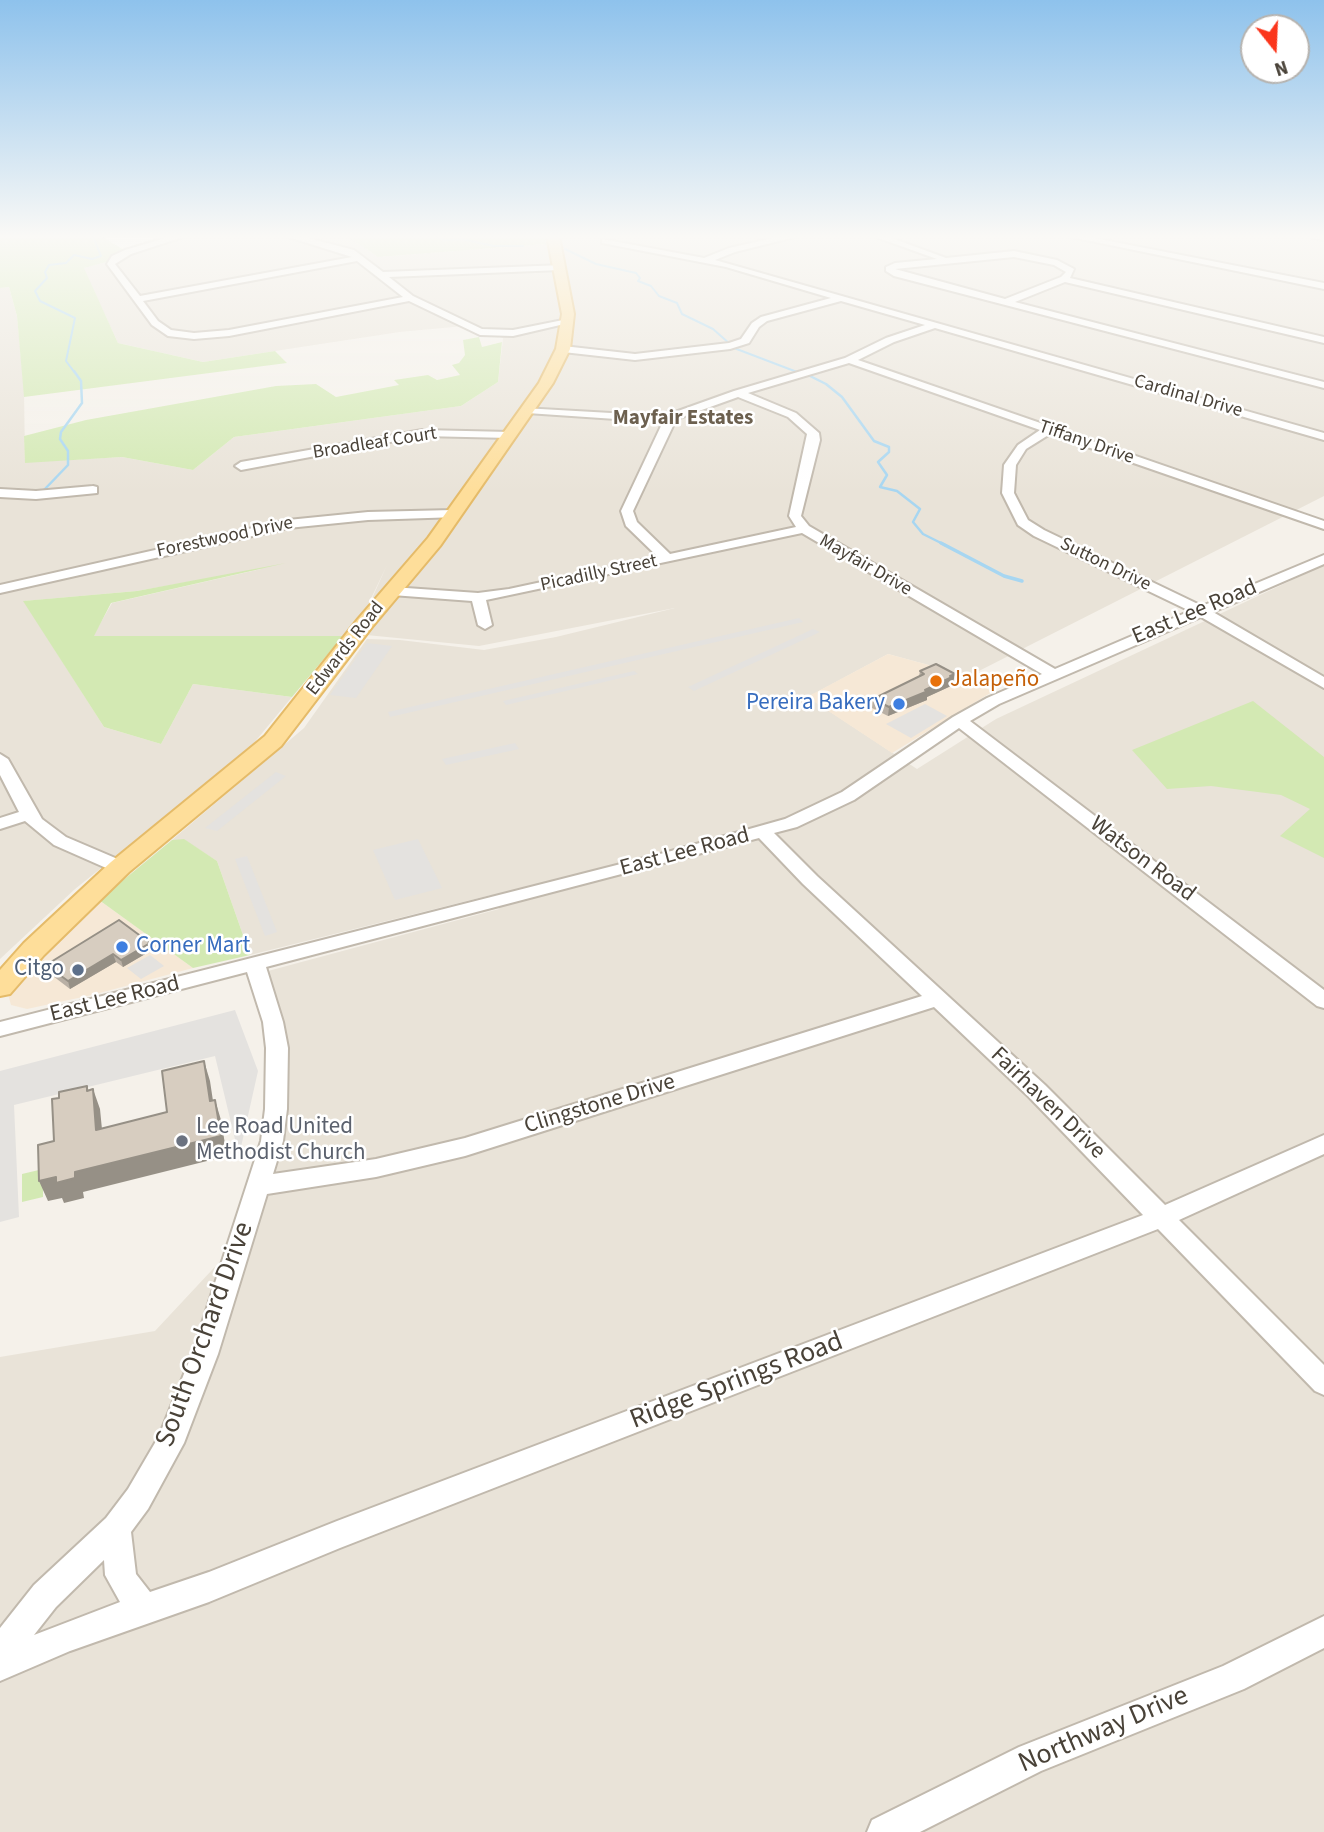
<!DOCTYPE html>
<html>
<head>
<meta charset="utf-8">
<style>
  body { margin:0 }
  #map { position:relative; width:1324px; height:1832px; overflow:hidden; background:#f5f1ea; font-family:"Source Sans 3",sans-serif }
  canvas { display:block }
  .north { position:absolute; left:1240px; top:14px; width:70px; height:70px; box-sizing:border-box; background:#fff; border:2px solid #b6b3af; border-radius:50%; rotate:162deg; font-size:19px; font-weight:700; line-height:28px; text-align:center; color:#494238 }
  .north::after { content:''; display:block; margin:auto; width:24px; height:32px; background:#fb361c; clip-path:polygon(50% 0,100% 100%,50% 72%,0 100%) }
</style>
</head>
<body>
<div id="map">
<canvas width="1324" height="1832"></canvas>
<div class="north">N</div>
</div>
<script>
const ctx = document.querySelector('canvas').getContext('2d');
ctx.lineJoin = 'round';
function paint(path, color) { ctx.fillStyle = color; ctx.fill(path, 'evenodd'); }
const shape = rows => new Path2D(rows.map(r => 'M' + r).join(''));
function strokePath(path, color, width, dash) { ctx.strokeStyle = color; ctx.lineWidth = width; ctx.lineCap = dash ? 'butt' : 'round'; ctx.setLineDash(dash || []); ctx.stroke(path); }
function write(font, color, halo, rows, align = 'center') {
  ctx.font = font + ' "Source Sans 3",sans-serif'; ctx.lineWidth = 5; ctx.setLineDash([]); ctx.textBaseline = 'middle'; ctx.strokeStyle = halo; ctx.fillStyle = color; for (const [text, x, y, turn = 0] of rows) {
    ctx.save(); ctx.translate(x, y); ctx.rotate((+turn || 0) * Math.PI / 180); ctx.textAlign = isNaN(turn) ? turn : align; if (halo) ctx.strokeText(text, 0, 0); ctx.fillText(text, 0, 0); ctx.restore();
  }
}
const residential = shape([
  [157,236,347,236,378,257,546,244,545,236,1324,236,1324,496,969,676,888,654,808,697,917,769,996,719,1324,565,1324,1832,0,1832,0,1357,155,1331,225,1256,279,1120,268,971,499,909,491,895,250,955,217,861,184,840,172,840,304,728,367,639,400,640,484,650,556,637,675,608,479,646,356,634,387,565,367,607,343,636,93,636,112,603,261,569,137,591,24,601,104,727,161,744,193,684,292,697,248,750,75,889,0,959,0,288,9,287,17,316,24,388,25,462,122,457,193,470,234,437,461,406,498,382,503,338,465,326,400,332,203,362,118,343,83,268,132,255]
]);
const commercial = shape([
  [888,654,969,676,992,692,892,753,807,697],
  [99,900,193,968,92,995,27,1009,11,1005,8,994,28,968]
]);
const green = shape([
  [0,236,101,236,132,255,84,268,118,343,203,362,275,351,287,363,24,397,17,316,9,287,0,288],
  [347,236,545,236,546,244,378,257],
  [479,337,482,347,502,342,498,382,461,406,234,437,193,470,122,457,25,463,24,436,86,420,276,386,316,384,336,397,399,385,394,380,428,375,437,380,460,375,452,365,459,363,465,355,463,340],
  [286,563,111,603,94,636,343,636,292,697,193,684,161,744,104,727,23,601,137,591],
  [1253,701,1324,757,1324,858,1280,836,1310,809,1281,795,1211,786,1167,789,1132,750],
  [184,839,217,861,250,955,193,968,99,900,172,840],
  [43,1169,43,1197,22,1202,22,1174]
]);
const parking = shape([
  [799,618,803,622,390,717,388,712],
  [813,629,820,632,694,691,688,687],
  [367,643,392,646,356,698,330,695],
  [634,671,638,674,506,705,503,701],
  [925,704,947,716,911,738,886,724],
  [515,743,519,749,446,765,442,759],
  [276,772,286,776,217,831,205,828],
  [418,839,442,888,395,900,373,850],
  [247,856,277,932,265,936,235,859],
  [150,955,164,966,141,979,127,968],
  [235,1010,258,1071,239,1156,215,1056,14,1105,19,1217,0,1222,0,1071]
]);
const streamFar2 = shape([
  [428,236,448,240,462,239,494,246,523,246],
  [565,249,596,264,636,273,640,278,638,281,651,286,659,296,677,303,682,314,713,329,730,344],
  [734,348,797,372],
  [75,373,66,361,75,318,40,301,35,291,47,278,45,272,49,265,66,263,74,255,92,259,101,256,93,236]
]);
const streamFar1 = shape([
  [808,375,826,384,842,397,874,441,889,447,889,452,878,462,887,475,880,487,897,491,920,509,913,522,923,534,945,545],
  [43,491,68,465,68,451,60,439,61,432,82,403,81,381,74,371]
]);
const stream = shape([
  [941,543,1004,576,1022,581]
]);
const minor = shape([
  [172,236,186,236,131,254,115,264,140,296,352,257,285,236,300,236,354,250,383,272,563,265,563,269,560,270,389,277,413,296,482,329,513,330,568,319,573,322,513,336,480,335,409,301,229,336,194,339,168,336,152,325,107,264,112,256,125,250,172,236],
  [357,261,403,297,229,330,194,333,171,330,158,321,143,301,357,261],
  [782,236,799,236,735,252,715,260,1324,433,1324,440,935,328,894,342,858,360,1324,521,1324,529,1050,434,1026,449,1016,465,1014,493,1028,520,1044,530,1202,606,1324,555,1324,564,1213,612,1324,677,1324,688,1201,617,999,704,970,721,1324,990,1324,1008,1317,1006,959,728,854,800,797,827,774,833,817,876,1045,1085,1165,1205,1324,1135,1324,1154,1179,1220,1324,1365,1324,1395,1315,1391,1158,1229,340,1548,209,1602,70,1651,0,1681,0,1628,34,1585,106,1518,128,1489,159,1436,192,1354,261,1141,265,1109,266,1048,263,1022,247,972,0,1036,0,1022,664,853,785,819,842,792,953,717,987,698,1042,674,802,533,486,600,492,625,485,629,478,625,472,601,392,595,385,591,392,587,478,593,509,589,658,557,626,526,621,511,661,426,660,422,527,413,521,410,523,408,664,416,734,391,845,358,886,338,925,325,841,301,767,321,759,327,749,343,730,349,635,360,563,352,558,349,563,346,635,354,729,343,741,339,752,323,761,317,831,298,726,267,602,243,602,239,704,258,729,248,782,236],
  [849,363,1040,430,1018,445,1004,465,1002,493,1018,525,1034,536,1190,611,1055,669,809,526,801,516,820,440,819,433,796,413,748,393,849,363],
  [738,397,788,417,807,434,789,516,796,527,670,554,637,522,633,511,673,426,671,421,738,397],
  [759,838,803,884,922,996,465,1138,376,1159,273,1174,283,1141,287,1109,288,1048,283,1022,266,967,759,838],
  [934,1007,1029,1097,1143,1215,337,1521,209,1572,150,1592,136,1574,131,1532,148,1509,184,1443,218,1354,267,1194,376,1177,465,1156,934,1007],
  [104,1560,105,1575,120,1602,34,1635,56,1607,104,1560],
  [873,236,886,236,946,258,1014,251,1057,260,1074,269,1070,278,1324,337,1324,343,1065,282,1015,302,1324,382,1324,388,894,276,886,271,886,267,895,263,937,259,873,236],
  [1014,257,1054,265,1066,272,1061,277,1005,299,895,269,1014,257],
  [1066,236,1084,236,1324,283,1324,289,1066,236],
  [1311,236,1324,236,1324,240,1312,238,1311,236],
  [422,430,510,432,516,435,510,438,422,436,241,470,235,466,241,462,422,430],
  [93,486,97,487,97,493,36,499,0,497,0,489,36,491,93,486],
  [453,510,458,511,458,517,368,520,288,528,0,593,0,585,288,520,368,512,453,510],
  [0,754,8,759,42,819,66,837,127,863,129,867,127,871,113,871,54,845,25,821,0,829,0,818,19,812,0,775,0,754],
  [1324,1616,1324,1648,1244,1689,1041,1771,920,1832,867,1832,872,1820,1019,1747,1223,1666,1324,1616]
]);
const major = shape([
  [547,236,559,236,574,314,570,349,553,383,440,546,372,627,281,746,129,872,44,955,10,994,0,996,0,970,24,943,111,862,265,736,358,619,428,538,539,383,556,349,562,314,547,236]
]);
const wall = shape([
  [920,671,953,683,951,683,951,686,927,697,927,700,888,716,872,708,873,699,919,676],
  [119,920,152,950,123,967,116,962,70,989,49,973,46,965]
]);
const shadedWall = shape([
  [955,674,953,683,951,683,951,686,927,697,927,700,888,716,889,707,925,690],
  [150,943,152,950,123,967,121,960],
  [113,954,116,962,70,989,68,981],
  [204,1061,210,1081,216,1121,210,1101],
  [87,1086,94,1104,93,1089,100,1109,104,1150,96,1130],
  [215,1100,221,1120,227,1156,83,1192,84,1198,64,1203,62,1198,48,1201,39,1181,75,1172]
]);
const building = shape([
  [936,664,955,674,950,676,952,677,925,690,928,691,889,707,873,699,924,674,920,671,936,664],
  [119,920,150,943,121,960,113,954,68,981,46,965,119,920],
  [204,1061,210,1101,215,1100,221,1136,75,1172,75,1178,56,1183,56,1177,39,1181,38,1145,54,1141,52,1099,59,1098,59,1092,87,1086,87,1091,93,1089,96,1130,167,1112,162,1071,204,1061]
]);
const markers = [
  [936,681,7,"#e8710a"],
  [899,704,7,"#3f7fe0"],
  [122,947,7,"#3f7fe0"],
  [78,970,7,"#5c6f8a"],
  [182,1141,7,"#6b7280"]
];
const farStreetnames = [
  ["Cardinal Drive",1188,397,16],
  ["Tiffany Drive",1086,443,19],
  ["Broadleaf Court",375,444,-9],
  ["Forestwood Drive",225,538,-12],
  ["Sutton Drive",1105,565,26],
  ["Mayfair Drive",865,566,30],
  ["Picadilly Street",599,574,-12],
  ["Edwards Road",346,649,-52]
];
const farNeighbourhoodnames = [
  ["Mayfair Estates",683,419]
];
const streetNames = [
  ["East Lee Road",1195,613,-23],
  ["East Lee Road",685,853,-15],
  ["Watson Road",1142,860,37],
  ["East Lee Road",115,1000,-14],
  ["Fairhaven Drive",1047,1104,44],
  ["Clingstone Drive",600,1105,-17]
];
const foodNames = [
  ["Jalapeño",950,681]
];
const shopNames = [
  ["Pereira Bakery",885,704],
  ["Corner Mart",136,947,"left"]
];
const serviceNames = [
  ["Citgo",64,970]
];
const worshipNames = [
  ["Lee Road United",196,1128],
  ["Methodist Church",196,1154]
];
const nearStreetnames = [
  ["South Orchard Drive",206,1335,-70],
  ["Ridge Springs Road",737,1382,-21],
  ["Northway Drive",1104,1731,-23]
];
paint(residential, '#e9e3d8');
paint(commercial, '#f6e8d6');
paint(green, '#d3e9b3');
paint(parking, '#e4e2df');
strokePath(streamFar2, '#a7d6f1', 2);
strokePath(streamFar1, '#a7d6f1', 2.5);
strokePath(stream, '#a7d6f1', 3.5);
strokePath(minor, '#c1b9ad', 4);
strokePath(major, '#e5bb69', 4);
paint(minor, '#fff');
paint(major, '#fede9a');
paint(wall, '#b9b0a5');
paint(shadedWall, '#969086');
paint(building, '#d7cdc0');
strokePath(building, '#969086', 2);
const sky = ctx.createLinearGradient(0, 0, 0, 493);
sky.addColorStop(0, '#8ec2ec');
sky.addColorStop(0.48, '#faf9f6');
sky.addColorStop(1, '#faf9f600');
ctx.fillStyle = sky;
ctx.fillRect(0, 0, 1324, 493);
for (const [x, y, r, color] of markers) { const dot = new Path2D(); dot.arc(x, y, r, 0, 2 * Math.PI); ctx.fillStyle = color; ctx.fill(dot); strokePath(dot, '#fff', 2.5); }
write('19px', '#494238', '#fff', farStreetnames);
write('bold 21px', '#6c604f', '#fff', farNeighbourhoodnames);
write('23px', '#494238', '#fff', streetNames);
write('23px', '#c56008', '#fff', foodNames, 'left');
write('23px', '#366cbe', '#fff', shopNames, 'right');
write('23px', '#4e5e75', '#fff', serviceNames, 'right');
write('23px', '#5b616d', '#fff', worshipNames, 'left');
write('28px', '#494238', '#fff', nearStreetnames);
</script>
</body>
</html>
